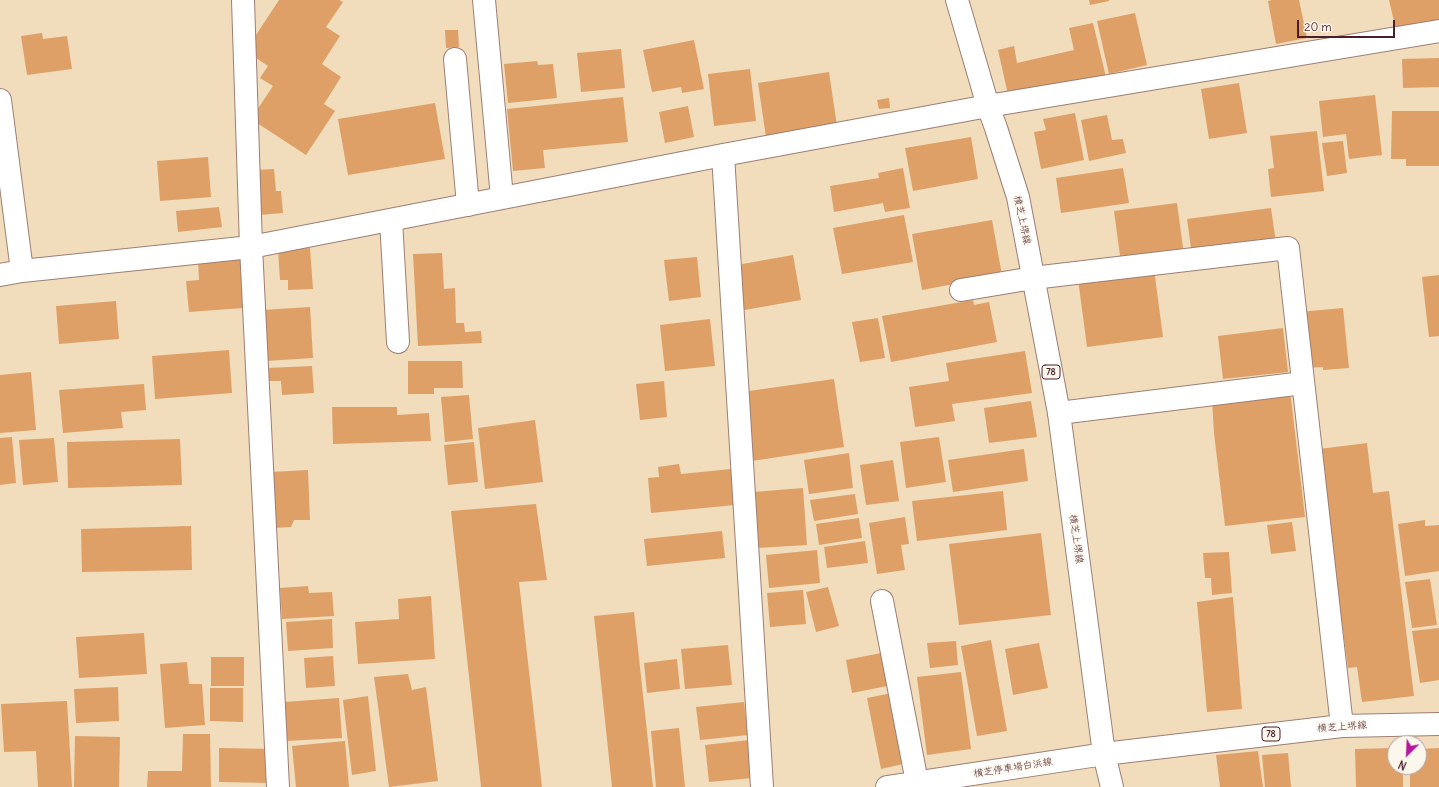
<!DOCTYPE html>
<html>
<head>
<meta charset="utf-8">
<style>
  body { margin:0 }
  #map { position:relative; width:1439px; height:787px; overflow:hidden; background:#f1dcbc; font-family:Delius,sans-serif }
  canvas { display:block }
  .north { position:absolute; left:1387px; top:735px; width:40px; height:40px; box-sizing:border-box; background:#fbf7ec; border:1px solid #b4a19f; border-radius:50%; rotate:204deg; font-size:11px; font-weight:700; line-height:16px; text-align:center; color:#4a1f2b }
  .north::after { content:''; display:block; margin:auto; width:14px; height:18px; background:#b5179e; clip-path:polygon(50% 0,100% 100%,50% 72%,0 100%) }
  .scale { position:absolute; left:1297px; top:20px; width:98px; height:18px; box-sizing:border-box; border:2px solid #4a1f2b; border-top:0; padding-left:5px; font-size:12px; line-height:14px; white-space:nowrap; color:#4a1f2b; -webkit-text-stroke:3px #fbf7ec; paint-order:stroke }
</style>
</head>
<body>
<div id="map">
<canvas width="1439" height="787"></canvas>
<div class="north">N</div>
<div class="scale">20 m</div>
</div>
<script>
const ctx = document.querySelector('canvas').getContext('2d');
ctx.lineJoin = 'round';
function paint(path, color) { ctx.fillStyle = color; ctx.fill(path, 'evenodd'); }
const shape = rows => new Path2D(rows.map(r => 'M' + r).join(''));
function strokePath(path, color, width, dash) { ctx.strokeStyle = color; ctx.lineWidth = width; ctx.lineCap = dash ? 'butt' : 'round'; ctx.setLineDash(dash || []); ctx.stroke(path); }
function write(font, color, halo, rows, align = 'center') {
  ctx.font = font + ' Delius,"Klee One",sans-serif'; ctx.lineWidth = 3; ctx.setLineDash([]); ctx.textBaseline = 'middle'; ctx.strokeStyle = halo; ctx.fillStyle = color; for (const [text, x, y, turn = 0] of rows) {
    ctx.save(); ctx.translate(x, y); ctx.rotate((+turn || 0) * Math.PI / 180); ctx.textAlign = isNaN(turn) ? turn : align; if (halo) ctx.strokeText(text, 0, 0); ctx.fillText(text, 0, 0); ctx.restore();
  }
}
const building = shape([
  [279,0,339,0,343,2,326,27,340,36,322,64,341,77,324,104,335,111,306,155,251,119,273,86,260,78,268,66,256,58,254,38],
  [1089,0,1109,0,1109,1,1090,5],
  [1272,0,1299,0,1307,38,1276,44,1268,1],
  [1389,0,1439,0,1439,24,1397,34],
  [1135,13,1147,65,1109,74,1097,21],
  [1093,23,1106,77,1009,99,998,50,1014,46,1017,63,1074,50,1069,28],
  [445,30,458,30,459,47,446,48],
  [42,33,43,39,67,36,72,69,27,75,21,36],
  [694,40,704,89,682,93,681,87,652,92,643,50],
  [621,49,625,88,581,92,577,53],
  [1439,58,1439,87,1403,88,1402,59],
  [537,61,538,65,553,64,557,98,508,103,504,64],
  [750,69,756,121,714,126,708,74],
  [829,72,837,126,766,137,758,83],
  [1239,83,1247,133,1209,139,1201,89],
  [1375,95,1382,155,1349,159,1346,134,1323,137,1319,101],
  [623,97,628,142,543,150,545,168,513,171,507,109],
  [889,98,890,108,879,109,877,100],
  [435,103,445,159,348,175,338,119],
  [688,106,694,137,665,143,659,112],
  [1392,111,1439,111,1439,166,1406,166,1406,159,1391,159],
  [1075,113,1084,160,1041,169,1034,132,1046,130,1043,119],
  [1107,115,1112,140,1123,139,1126,153,1089,161,1081,120],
  [1317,131,1324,191,1271,197,1268,169,1274,168,1270,136],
  [971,137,978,179,913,191,905,148],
  [1343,141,1347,173,1327,176,1322,143],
  [208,157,211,197,160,201,157,161],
  [903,168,910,208,885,212,883,203,834,212,830,186,879,178,878,173],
  [1123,168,1129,203,1061,213,1056,178],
  [274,169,276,191,281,191,283,213,259,215,256,170],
  [1177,203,1184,255,1121,263,1114,211],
  [219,207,222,227,178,232,176,211],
  [1271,208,1276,243,1192,255,1187,219],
  [904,215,913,262,842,274,833,228],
  [992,220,1002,275,922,290,912,234],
  [310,248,313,289,288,290,288,280,280,280,278,250],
  [442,253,444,289,455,288,456,323,464,323,465,332,481,331,482,343,418,346,413,254],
  [793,255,801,300,739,311,731,266],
  [240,257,243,308,189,312,186,281,199,280,198,260],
  [697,257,701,297,669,301,664,260],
  [1154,269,1163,337,1087,347,1078,279],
  [1439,275,1439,336,1429,337,1422,277],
  [973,300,974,305,989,302,997,342,891,362,882,316],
  [116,301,119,339,59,344,56,306],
  [310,307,313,358,266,361,262,310],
  [1343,308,1349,368,1323,370,1323,367,1305,368,1299,312],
  [878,318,885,358,860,362,852,322],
  [710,319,715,366,665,371,660,325],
  [1283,328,1288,372,1223,379,1218,336],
  [229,350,232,393,155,399,152,356],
  [1025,351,1032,393,952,404,955,421,915,427,909,387,949,381,946,363],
  [408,361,462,361,463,388,434,388,434,394,408,394],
  [312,366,314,393,282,395,281,381,268,381,267,368],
  [31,372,36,430,0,433,0,375],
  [834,379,844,447,752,461,742,392],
  [664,381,667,417,640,420,636,384],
  [144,384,146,410,121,412,123,428,63,433,59,390],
  [1290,390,1305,517,1225,526,1214,433,1212,400],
  [469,395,473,439,445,442,441,397],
  [1031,401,1037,437,989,443,984,408],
  [332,407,397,407,397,415,429,413,431,441,333,444],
  [535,420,543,482,485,489,478,428],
  [12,437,16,483,0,485,0,438],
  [939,437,946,482,906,488,900,442],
  [54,438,58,482,23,485,19,440],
  [180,439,182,485,68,488,67,442],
  [474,442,478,482,448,485,444,445],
  [1367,443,1373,493,1389,491,1414,696,1362,702,1357,667,1348,668,1319,449],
  [1024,449,1028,481,953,492,948,460],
  [849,453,853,488,809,494,804,460],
  [893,460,899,501,866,505,860,465],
  [679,464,681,474,731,469,735,505,651,513,648,478,659,477,658,467],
  [308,470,310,520,294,520,291,527,272,528,270,472],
  [803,488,807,545,757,548,753,492],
  [1003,491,1007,530,917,541,912,501],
  [855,494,858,514,814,521,810,500],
  [536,504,547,580,519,582,542,787,481,787,451,511],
  [905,517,909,544,901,545,905,570,877,574,869,523],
  [859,518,862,538,819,545,816,524],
  [1425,520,1425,526,1439,525,1439,571,1405,576,1398,524],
  [1292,522,1296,551,1271,554,1267,525],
  [191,526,192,570,82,572,81,529],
  [722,531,725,558,647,566,644,539],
  [1041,533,1051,615,959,625,949,544],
  [865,541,868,563,827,568,824,547],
  [817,550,820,583,769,588,766,555],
  [1229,552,1232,593,1212,595,1211,578,1205,578,1203,553],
  [1430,579,1437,625,1412,628,1405,582],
  [308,586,309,593,332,592,334,616,282,619,280,588],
  [828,587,839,626,816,632,806,592],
  [803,590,806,624,770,627,767,593],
  [431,596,435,659,358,664,355,622,399,619,398,599],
  [1233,597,1242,709,1207,712,1197,602],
  [634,612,653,787,612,787,594,616],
  [332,619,333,648,288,651,286,622],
  [1439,628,1439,680,1420,683,1412,631],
  [144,633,147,674,79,678,76,637],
  [991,640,1007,731,977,736,961,646],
  [956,641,958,665,930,668,927,643],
  [1039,643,1048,688,1013,695,1005,649],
  [728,645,732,685,685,689,681,649],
  [886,652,892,685,852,693,846,660],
  [333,656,335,686,306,688,304,658],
  [211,657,244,657,244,686,211,686],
  [677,659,680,689,647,693,644,663],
  [187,662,189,684,202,684,205,725,165,728,160,664],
  [961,672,971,749,927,755,917,677],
  [408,674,412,690,426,687,438,781,389,787,374,677],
  [118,687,119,721,76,723,74,689],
  [210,688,243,688,243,722,210,721],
  [892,693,903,764,881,769,867,698],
  [368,696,376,771,352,775,343,700],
  [339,698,342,738,286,741,284,702],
  [67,701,72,787,38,787,36,751,4,752,1,704],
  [744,702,748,735,700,740,696,707],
  [679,728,685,787,656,787,651,731],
  [183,734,210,734,211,787,147,787,148,771,182,771],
  [75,736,120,737,119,787,74,787],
  [749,740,753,778,709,782,705,745],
  [345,741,349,787,296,787,292,746],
  [219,748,272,749,271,783,219,782],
  [1395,748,1395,767,1403,767,1403,787,1356,787,1355,749],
  [1439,748,1439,787,1410,787,1410,767,1419,767,1419,749],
  [1258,751,1263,787,1220,787,1216,755],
  [1288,753,1291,787,1265,787,1262,755]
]);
const minor = shape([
  [243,0,251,247,278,787],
  [484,0,502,198],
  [455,59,468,205],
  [0,100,22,271],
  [723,155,762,787],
  [391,220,398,342],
  [0,275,22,271,251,247,723,155,988,106,1439,31],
  [961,290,1033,278,1288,248,1342,726],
  [1059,413,1303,383],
  [882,601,917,782]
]);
const major = shape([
  [957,0,988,106,996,128,1018,197,1059,413,1104,754,1112,787],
  [887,787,1104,754,1342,726,1439,724]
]);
const shields = [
  [1051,372,18],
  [1271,734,18]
];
const shieldNames = [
  ["78",1051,372],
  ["78",1271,734]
];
const streetNames = [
  ["横芝上堺線",1022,220,78],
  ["横芝上堺線",1076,539,82],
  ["横芝上堺線",1342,727,-4],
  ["横芝停車場白浜線",1013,768,-9]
];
paint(building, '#dea067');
strokePath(minor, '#9e7e74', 24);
strokePath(major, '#9e7e74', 24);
strokePath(minor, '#fff', 22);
strokePath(major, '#fff', 22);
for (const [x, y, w] of shields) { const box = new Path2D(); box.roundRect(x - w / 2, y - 7, w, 14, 3); ctx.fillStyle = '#fbf7ec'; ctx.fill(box); strokePath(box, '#4a1f2b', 1); }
write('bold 9px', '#4a1f2b', null, shieldNames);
write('10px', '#4a1f2b', '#fbf7ec', streetNames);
</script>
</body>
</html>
